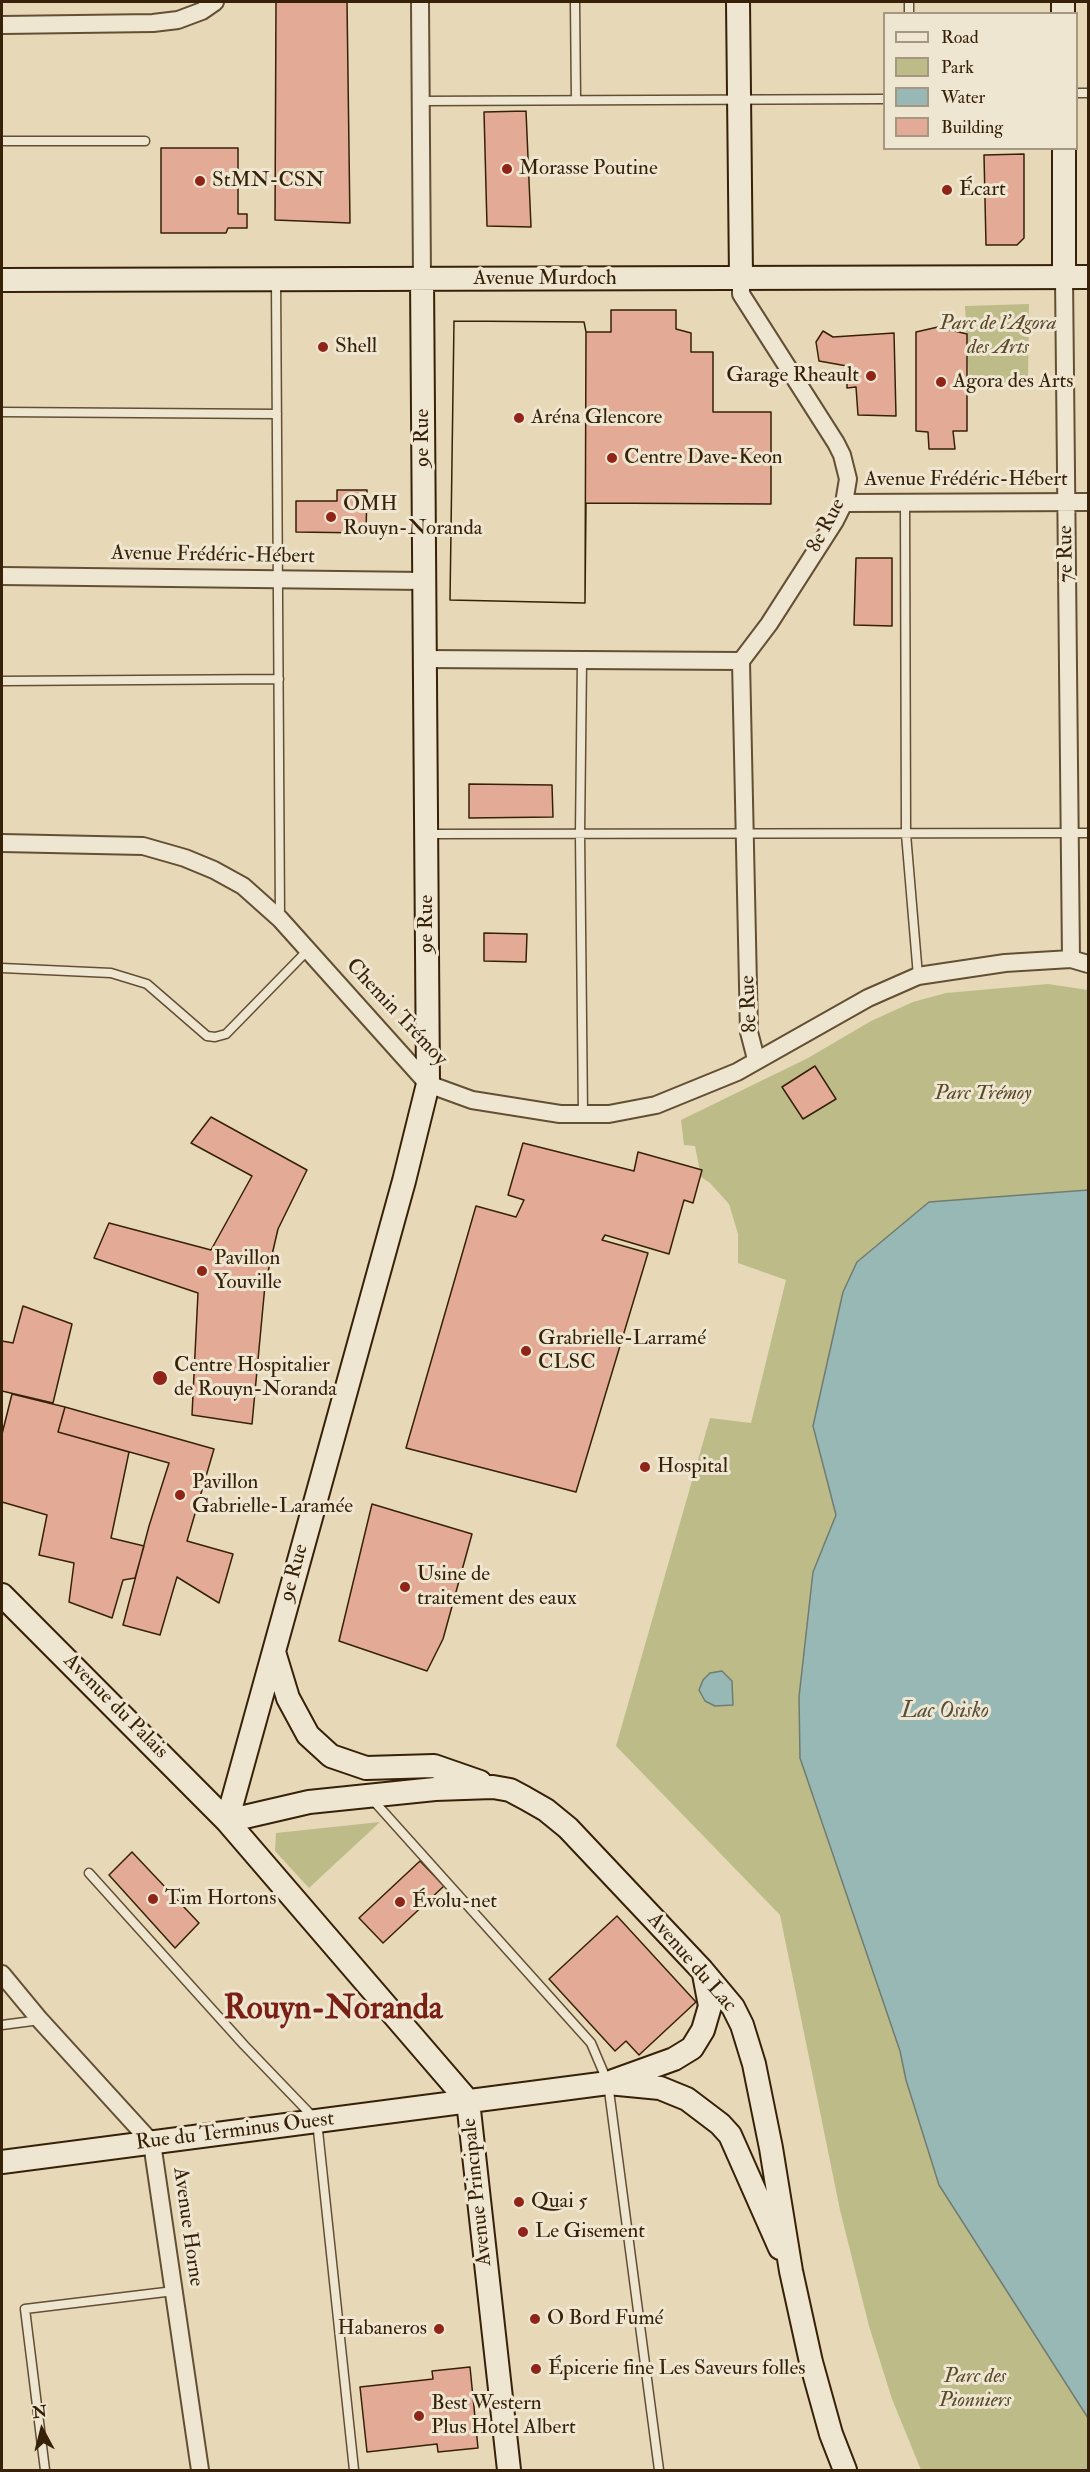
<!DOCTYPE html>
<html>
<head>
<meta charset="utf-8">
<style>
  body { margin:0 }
  #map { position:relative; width:1090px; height:2472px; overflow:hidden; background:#e7d8b8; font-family:"IM FELL Double Pica",serif }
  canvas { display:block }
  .frame { position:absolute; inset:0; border:3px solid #372108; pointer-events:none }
  .legend { position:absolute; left:883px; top:12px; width:195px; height:138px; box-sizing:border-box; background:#efe6d1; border:2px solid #a59781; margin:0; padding:8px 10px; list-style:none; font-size:18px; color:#372108 }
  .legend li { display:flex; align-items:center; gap:12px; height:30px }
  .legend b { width:30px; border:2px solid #a59781 }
  .north { position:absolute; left:12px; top:2400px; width:60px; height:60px; -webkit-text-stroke:4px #efe6d1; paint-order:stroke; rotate:353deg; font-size:16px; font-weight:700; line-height:24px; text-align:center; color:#372108 }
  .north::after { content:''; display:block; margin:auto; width:21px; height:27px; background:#372108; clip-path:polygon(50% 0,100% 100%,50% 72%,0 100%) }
</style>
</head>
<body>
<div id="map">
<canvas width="1090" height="2472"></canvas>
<div class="frame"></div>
<ul class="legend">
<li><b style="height:8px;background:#efe6d1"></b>Road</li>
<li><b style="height:16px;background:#bdbc89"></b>Park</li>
<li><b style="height:16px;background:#98b8b6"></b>Water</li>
<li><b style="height:16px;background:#e3ab95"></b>Building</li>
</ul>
<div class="north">N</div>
</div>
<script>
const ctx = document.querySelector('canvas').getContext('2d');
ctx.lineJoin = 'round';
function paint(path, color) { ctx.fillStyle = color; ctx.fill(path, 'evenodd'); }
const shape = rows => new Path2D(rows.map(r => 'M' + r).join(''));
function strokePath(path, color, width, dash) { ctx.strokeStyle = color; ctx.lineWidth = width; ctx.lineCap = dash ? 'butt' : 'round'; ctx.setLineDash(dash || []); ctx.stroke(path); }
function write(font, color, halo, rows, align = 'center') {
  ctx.font = font + ' "IM FELL Double Pica",serif'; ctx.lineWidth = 6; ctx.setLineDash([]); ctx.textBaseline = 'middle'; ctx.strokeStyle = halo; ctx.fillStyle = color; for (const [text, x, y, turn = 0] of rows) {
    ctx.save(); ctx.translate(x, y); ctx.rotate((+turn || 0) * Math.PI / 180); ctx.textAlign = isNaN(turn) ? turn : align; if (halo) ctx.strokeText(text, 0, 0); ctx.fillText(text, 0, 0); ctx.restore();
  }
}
const green = shape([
  [1029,304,1028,383,969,383,965,306],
  [1048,984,1088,990,1088,1190,929,1202,813,1426,836,1515,813,1572,906,2080,939,2185,1088,2418,1088,2470,921,2470,892,2399,869,2326,840,2210,780,1915,616,1746,710,1418,751,1423,786,1280,738,1263,738,1234,729,1204,710,1183,701,1177,695,1146,684,1145,681,1120,808,1058,871,1021,913,1002,946,993],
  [380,1822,309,1888,275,1851,276,1833]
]);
const water = shape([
  [1088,1190,1088,2418,939,2185,906,2080,900,2051,800,1758,799,1697,813,1572,836,1515,813,1426,843,1292,857,1262,929,1202,1088,1190],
  [722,1671,732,1681,733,1705,715,1706,705,1701,699,1690,703,1680,710,1673,722,1671]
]);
const building = shape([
  [276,2,347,2,350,223,275,220,276,2],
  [526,111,531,227,487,226,484,112,526,111],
  [161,148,238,148,238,214,247,214,247,228,228,228,226,233,161,233,161,148],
  [1024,154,1024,238,1017,245,986,245,984,155,1024,154],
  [611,310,676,310,676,329,691,333,691,352,713,352,713,412,771,412,771,504,586,503,585,603,450,600,454,321,584,322,586,332,611,332,611,310],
  [454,321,584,322,586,332,585,603,450,600,454,321],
  [938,327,967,334,967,431,953,431,955,449,929,449,928,432,916,431,916,332,938,327],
  [823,331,833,337,894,333,896,416,858,415,856,387,847,388,847,366,819,361,816,342,823,331],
  [337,490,367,490,366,533,296,532,296,501,337,501,337,490],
  [856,558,892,558,892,626,854,625,856,558],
  [469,784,552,785,553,817,469,818,469,784],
  [484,933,527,934,526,962,484,961,484,933],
  [815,1066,836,1099,803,1119,782,1087,815,1066],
  [211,1117,307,1170,278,1229,265,1285,252,1424,192,1415,198,1293,94,1258,109,1223,211,1250,252,1176,191,1143,211,1117],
  [523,1143,634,1171,638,1152,702,1170,693,1203,684,1200,669,1254,605,1235,602,1240,648,1253,576,1492,406,1448,476,1206,516,1217,524,1200,508,1195,523,1143],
  [23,1306,72,1324,53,1403,2,1391,2,1341,13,1343,23,1306],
  [12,1394,65,1407,58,1432,129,1452,111,1538,144,1546,135,1578,123,1580,112,1618,69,1602,74,1563,39,1555,47,1515,2,1502,2,1434,12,1394],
  [65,1407,214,1449,187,1541,233,1554,219,1603,177,1577,160,1635,123,1625,149,1526,169,1463,58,1432,65,1407],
  [372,1504,472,1534,443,1639,427,1671,339,1641,372,1504],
  [132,1852,199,1923,175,1948,109,1875,132,1852],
  [420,1861,444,1886,383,1943,359,1918,420,1861],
  [617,1916,696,2002,639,2055,626,2041,615,2051,549,1979,617,1916],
  [470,2367,478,2448,438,2452,437,2444,367,2452,360,2387,433,2379,432,2371,470,2367]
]);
const lane = shape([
  [575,2,576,100],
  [909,14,909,2],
  [1076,93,1088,93],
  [421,101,884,99],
  [2,141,145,141],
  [276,280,280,918],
  [2,412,277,414],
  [905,503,906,834,918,976],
  [582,660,580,834,583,1115],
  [2,681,279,679],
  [427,834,1088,833],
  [2,968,111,973,147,984,207,1036,215,1037,226,1034,308,950],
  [372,1799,591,2043,608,2083,659,2470],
  [89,1873,244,2045,317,2121,354,2470],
  [2,2025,40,2020],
  [45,2470,25,2309,174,2291]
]);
const street = shape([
  [420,2,422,279],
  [2,25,153,23,178,20,202,11,215,2],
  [1064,277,1071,959],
  [741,278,741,294,836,443,842,455,848,479,844,503,835,521,769,624,741,661,749,1032,756,1059],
  [844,503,1088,502],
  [2,576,424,581],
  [425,659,741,661],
  [2,843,143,846,185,858,214,870,243,886,280,919,428,1084,472,1100,560,1114,609,1114,656,1105,737,1072,868,998,918,976,1005,963,1071,959,1088,964],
  [2,1974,40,2020,152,2143,200,2470]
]);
const secondary = shape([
  [738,2,741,278],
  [1063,2,1063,14],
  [1064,148,1064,277],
  [2,280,1088,277],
  [2,1595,227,1821,468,2101,509,2470],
  [274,1652,288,1698,308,1735,331,1756,366,1768,434,1766,480,1782],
  [227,1821,404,1181,428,1084,422,279],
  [227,1821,309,1802,435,1789,493,1787,510,1790,525,1798,546,1810,568,1828,702,1970,733,2007,742,2025,754,2064,771,2148,791,2271,811,2362,831,2434,845,2470],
  [613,2081,674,2059,692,2048,703,2030,710,2006,704,1974],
  [2,2162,608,2083,660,2088,687,2099,720,2124,730,2135,780,2248]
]);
const markers = [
  [507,169,6,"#8f2418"],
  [200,181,6,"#8f2418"],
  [947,190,6,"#8f2418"],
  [323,347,6,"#8f2418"],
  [871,376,6,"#8f2418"],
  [941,382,6,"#8f2418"],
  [519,418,6,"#8f2418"],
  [612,458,6,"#8f2418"],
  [331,517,6,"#8f2418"],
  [202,1271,6,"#8f2418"],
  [526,1351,6,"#8f2418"],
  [160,1378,8,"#8f2418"],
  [645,1467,6,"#8f2418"],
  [180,1495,6,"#8f2418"],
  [405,1587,6,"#8f2418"],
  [153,1899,6,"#8f2418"],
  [400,1902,6,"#8f2418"],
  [519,2202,6,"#8f2418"],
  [523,2232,6,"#8f2418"],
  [535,2319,6,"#8f2418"],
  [439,2329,6,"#8f2418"],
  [536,2369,6,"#8f2418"],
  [419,2416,6,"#8f2418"]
];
const poiNames = [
  ["Morasse Poutine",519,169],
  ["StMN-CSN",212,181],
  ["Écart",959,190],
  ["Shell",335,347],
  ["Garage Rheault",859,376,"right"],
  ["Agora des Arts",953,382],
  ["Aréna Glencore",531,418],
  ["Centre Dave-Keon",624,458],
  ["OMH",343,505],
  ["Rouyn-Noranda",343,529],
  ["Pavillon",214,1259],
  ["Youville",214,1283],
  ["Grabrielle-Larramé",538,1339],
  ["CLSC",538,1363],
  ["Centre Hospitalier",174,1366],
  ["de Rouyn-Noranda",174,1390],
  ["Hospital",657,1467],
  ["Pavillon",192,1483],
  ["Gabrielle-Laramée",192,1507],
  ["Usine de",417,1575],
  ["traitement des eaux",417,1599],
  ["Tim Hortons",165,1899],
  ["Évolu-net",412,1902],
  ["Quai 5",531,2202],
  ["Le Gisement",535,2232],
  ["O Bord Fumé",547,2319],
  ["Habaneros",427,2329,"right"],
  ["Épicerie fine Les Saveurs folles",548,2369],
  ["Best Western",431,2404],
  ["Plus Hotel Albert",431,2428]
];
const streetNames = [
  ["Avenue Murdoch",545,279],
  ["9e Rue",423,438,-90],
  ["Avenue Frédéric-Hébert",966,480],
  ["8e Rue",827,526,-62],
  ["7e Rue",1067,554,-91],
  ["Avenue Frédéric-Hébert",213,556,1],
  ["9e Rue",427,924,-90],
  ["8e Rue",750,1004,-93],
  ["Chemin Trémoy",396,1013,47],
  ["9e Rue",295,1573,-75],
  ["Avenue du Palais",115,1707,45],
  ["Avenue du Lac",691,1963,49],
  ["Rue du Terminus Ouest",235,2132,-7],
  ["Avenue Principale",478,2192,-96],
  ["Avenue Horne",187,2227,82]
];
const parkNames = [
  ["Parc de l'Agora",998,324],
  ["des Arts",998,348],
  ["Parc Trémoy",983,1094],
  ["Parc des",975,2377],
  ["Pionniers",975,2401]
];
const waterNames = [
  ["Lac Osisko",945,1712]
];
const townNames = [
  ["Rouyn-Noranda",333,2011]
];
paint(green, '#bdbc89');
paint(water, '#98b8b6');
strokePath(water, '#717c70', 1.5);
paint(building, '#e3ab95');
strokePath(building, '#372108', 1.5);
strokePath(lane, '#634f34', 11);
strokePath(street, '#634f34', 20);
strokePath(secondary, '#372108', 26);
strokePath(lane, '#efe6d1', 8);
strokePath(street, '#efe6d1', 16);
strokePath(secondary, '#efe6d1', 22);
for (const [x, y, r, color] of markers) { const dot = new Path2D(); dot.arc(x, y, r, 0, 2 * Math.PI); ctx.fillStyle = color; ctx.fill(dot); strokePath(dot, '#efe6d1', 2); }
write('21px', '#372108', '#efe6d1', poiNames, 'left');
write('21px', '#372108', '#efe6d1', streetNames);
write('italic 21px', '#584828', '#efe6d1', parkNames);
write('italic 22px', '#544e3c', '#efe6d1', waterNames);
write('bold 33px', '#7a1f14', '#efe6d1', townNames);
</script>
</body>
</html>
